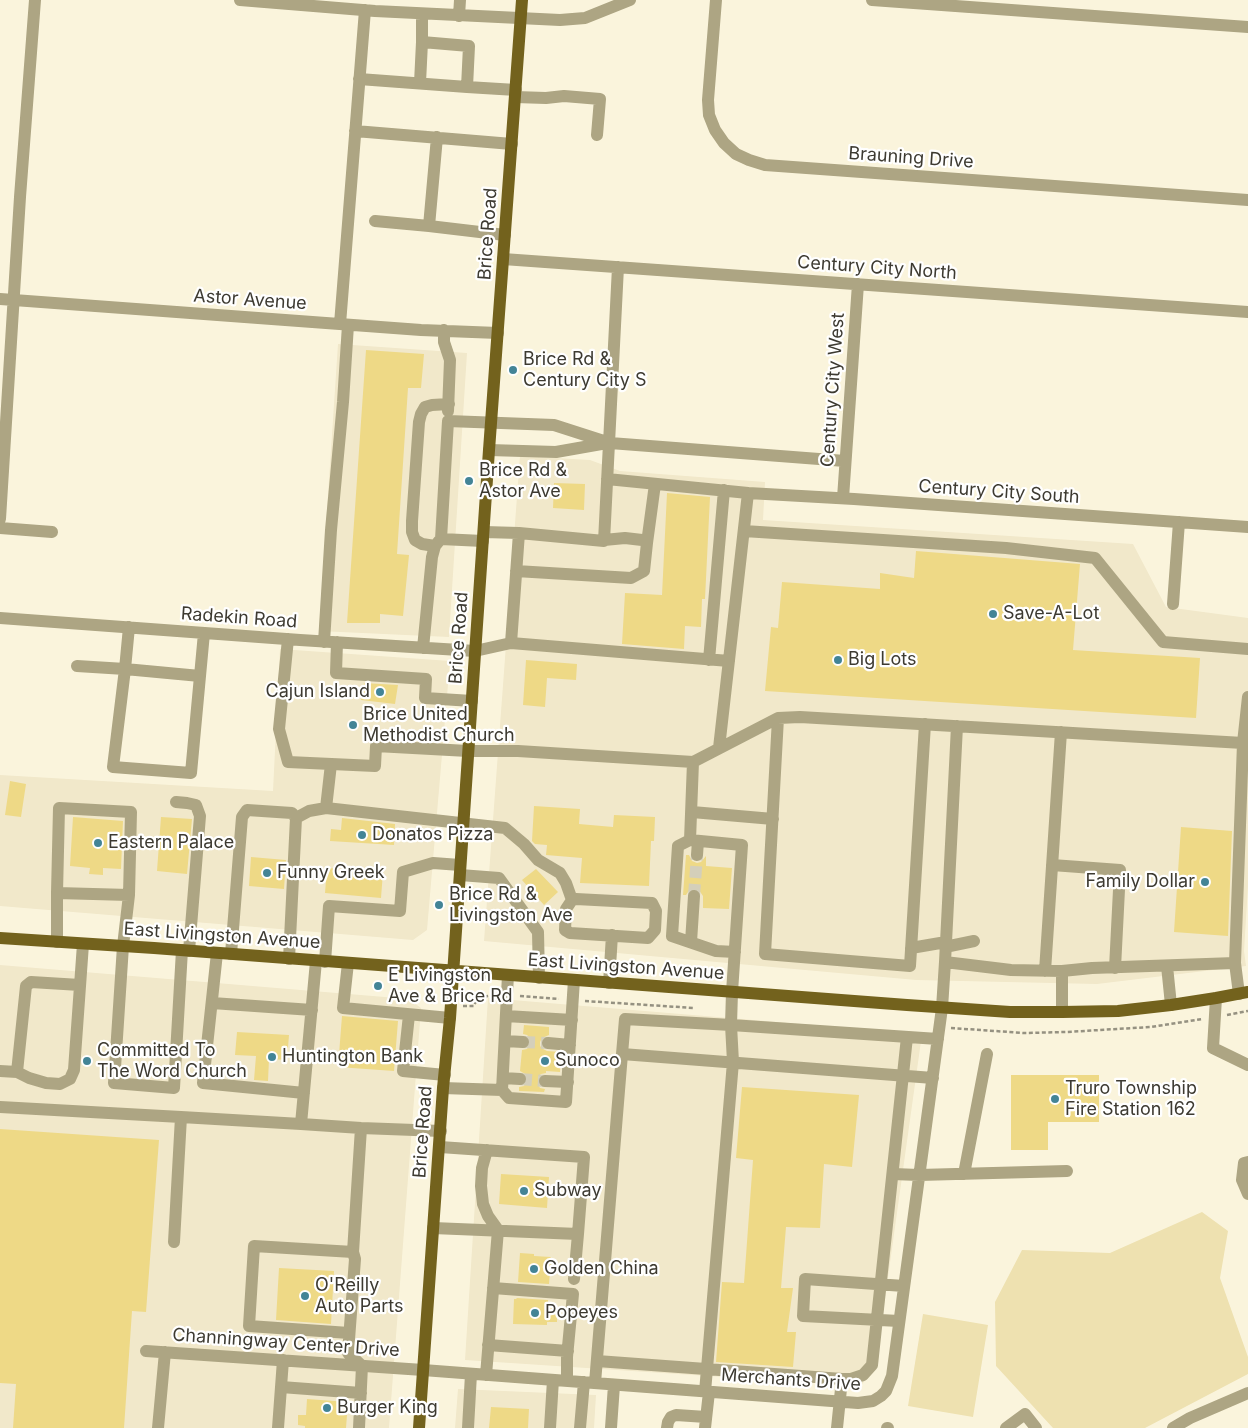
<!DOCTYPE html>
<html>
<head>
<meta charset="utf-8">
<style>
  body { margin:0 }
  canvas { display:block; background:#faf4dc }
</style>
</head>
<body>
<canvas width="1248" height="1428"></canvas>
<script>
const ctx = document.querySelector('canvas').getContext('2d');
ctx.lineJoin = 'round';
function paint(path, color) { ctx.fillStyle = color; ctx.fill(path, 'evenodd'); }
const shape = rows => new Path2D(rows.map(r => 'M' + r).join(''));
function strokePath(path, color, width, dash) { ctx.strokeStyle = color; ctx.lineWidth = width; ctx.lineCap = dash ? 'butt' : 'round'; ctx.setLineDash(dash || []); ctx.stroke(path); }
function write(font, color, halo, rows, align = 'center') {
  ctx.font = font + ' Inter,sans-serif'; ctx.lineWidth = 4.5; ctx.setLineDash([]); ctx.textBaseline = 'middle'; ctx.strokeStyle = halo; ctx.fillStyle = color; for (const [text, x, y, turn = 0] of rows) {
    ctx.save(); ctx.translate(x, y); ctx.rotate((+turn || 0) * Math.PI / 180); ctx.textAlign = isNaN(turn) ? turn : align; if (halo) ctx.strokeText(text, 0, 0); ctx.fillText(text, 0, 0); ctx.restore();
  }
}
const built = shape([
  [338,344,467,353,449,637,319,631],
  [520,456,590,460,620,471,765,482,763,520,1133,544,1166,607,1248,618,1248,886,1244,951,1246,966,1097,984,916,980,484,941],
  [280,649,450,661,427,930,413,940,0,906,0,775,273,791],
  [0,965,409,999,421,1008,389,1428,0,1428],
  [488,998,922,1034,875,1370,860,1386,465,1360],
  [458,1389,596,1395,594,1428,455,1428]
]);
const green = shape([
  [1202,1212,1228,1231,1220,1278,1248,1357,1248,1374,1145,1428,1053,1428,996,1366,995,1302,1022,1250,1110,1253],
  [923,1314,988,1325,973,1417,908,1406]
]);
const building = shape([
  [366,350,424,354,421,388,408,388,397,554,409,555,403,616,380,614,380,623,347,623],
  [554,483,585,484,584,510,553,508],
  [667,493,710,497,705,599,702,599,701,627,685,626,684,649,622,644,625,593,662,595],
  [916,551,1080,564,1073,650,1200,658,1196,718,765,691,771,627,778,628,782,582,880,589,880,573,914,578],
  [526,660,577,664,576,680,547,678,545,707,523,705],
  [364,683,398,685,395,704,361,700],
  [10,781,26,784,21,817,5,815],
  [534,806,580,809,579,824,613,827,614,815,655,817,654,841,651,841,649,886,580,883,582,858,546,855,547,845,535,844,532,841],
  [73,817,123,821,121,869,103,868,103,875,89,874,90,868,70,866],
  [161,817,192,819,187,874,157,871],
  [342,818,395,824,394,845,330,841,331,829,341,830],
  [1181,827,1232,831,1228,936,1174,932],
  [686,855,689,855,692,861,697,863,701,862,706,856,706,866,732,868,729,909,703,908,703,896,699,890,695,888,690,889,686,895,683,895],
  [251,857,286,860,284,889,249,886],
  [327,868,383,872,381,898,325,893],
  [536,869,558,892,544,905,522,880],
  [342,1016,398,1021,394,1071,338,1067],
  [524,1025,549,1027,549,1035,542,1038,540,1042,540,1046,543,1049,547,1051,561,1052,560,1072,546,1071,546,1073,541,1074,538,1077,538,1084,540,1088,545,1089,544,1092,519,1091,519,1087,524,1086,528,1080,527,1075,520,1071,522,1050,527,1049,531,1043,530,1038,527,1035,523,1034],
  [237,1032,289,1035,287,1060,269,1059,268,1081,254,1080,256,1056,235,1055],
  [1011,1075,1099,1075,1099,1122,1048,1122,1048,1150,1011,1150],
  [742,1087,859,1095,852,1167,824,1164,820,1228,786,1227,781,1288,793,1288,787,1332,796,1332,793,1367,716,1362,722,1282,744,1283,753,1160,736,1158],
  [0,1129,159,1140,146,1312,132,1311,124,1428,13,1428,16,1384,0,1383],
  [501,1174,549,1177,547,1208,499,1204],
  [520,1253,534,1254,534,1256,551,1257,549,1284,518,1282],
  [279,1268,334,1271,331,1324,276,1320],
  [517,1298,548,1300,548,1304,557,1304,557,1322,547,1322,547,1325,513,1324,514,1299,516,1299],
  [307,1399,348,1402,346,1428,305,1428,305,1426,298,1425,298,1415,306,1415],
  [491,1407,529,1409,528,1428,489,1428]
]);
const minorTunnel = shape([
  [694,896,697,855],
  [523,1042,548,1043],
  [520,1079,545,1081]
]);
const path = shape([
  [520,996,559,999],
  [585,1001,694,1008],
  [463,1006,474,1006,476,1001,481,997,494,995],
  [1227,1015,1248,1011],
  [951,1028,1024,1033,1066,1032,1151,1027,1202,1019]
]);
const minor = shape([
  [240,0,375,11,560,20,585,18,630,0],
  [716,0,708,100,709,115,715,130,724,143,736,154,749,160,765,165,1248,200],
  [872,0,1248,27],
  [422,14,422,42,469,46,467,87,516,90],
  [459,16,460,0],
  [359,79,467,87],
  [420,83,422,42],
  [515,97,546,98,564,96,600,99,597,135],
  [355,131,512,144],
  [437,137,429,226,505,235],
  [375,221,429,226],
  [503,259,1248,312],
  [0,299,421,330,498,333],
  [340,324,365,10],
  [444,330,444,342,450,360,448,411],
  [489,450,556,452,607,443],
  [607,479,748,493,854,499,1248,527],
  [843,498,858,284],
  [0,519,20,197,35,0],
  [0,528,52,532],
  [744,531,1006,548,1095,558,1163,642,1248,649],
  [484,532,519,533,511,643],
  [519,533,604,541,618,267],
  [483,541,441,539,448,421,554,425,610,443,845,461],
  [647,543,655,484],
  [435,546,422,544,415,540,412,532,412,521,419,422,421,414,425,407,432,405,449,404],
  [516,571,631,578,644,571,647,543,642,540,625,538,604,540],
  [1173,604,1179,522],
  [0,618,300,640,475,651,511,643,729,661],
  [129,627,125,669,200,676],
  [288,639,279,729,288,762,375,766,376,746,468,751,518,751,693,762,778,718,800,717,1243,743,1235,963,1092,968,1062,971,1062,1012],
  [324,642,331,530,343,402,348,325],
  [337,642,336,673,426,679,425,698,472,701],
  [423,648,432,557,435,546,439,541],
  [709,660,724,490],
  [77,666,125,669,113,767,191,773,204,633],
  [778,718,765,954,910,966,925,724],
  [1243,743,1248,697],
  [719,748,748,493],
  [693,762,690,840,742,845,732,992,731,1025,733,1062,705,1392],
  [331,764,326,808,505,828,524,844,538,860,560,873,566,883,572,900],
  [176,802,187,803,196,805,200,816,189,951],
  [692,812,773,819],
  [296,818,309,811,326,808],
  [690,840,678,846,672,936,716,951,735,952],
  [697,855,698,841],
  [1052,865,1120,870,1115,968],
  [460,875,499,878,538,932,539,978],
  [129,895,123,946,114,1083,174,1088,182,950],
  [576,899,652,903,656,911,655,930,648,938,570,933,565,930,566,909,572,900,576,899],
  [57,942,57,893,59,808,131,812,129,895,57,893],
  [691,942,694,896],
  [945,947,974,941],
  [911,948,946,942],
  [217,953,203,1083,304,1093],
  [231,954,242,817,247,810,292,813,296,818,289,959],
  [316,961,301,1124,361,1128,441,1131],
  [325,962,329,906,400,911,403,872,433,863,460,865],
  [945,962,957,726],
  [348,963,343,1008,450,1018],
  [1235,963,1239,994],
  [1167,966,1171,1005],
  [1045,971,1061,732],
  [609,983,612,935],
  [1216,998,1213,1048,1248,1065],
  [212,1003,312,1010],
  [409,1015,403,1071,445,1075],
  [506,1016,572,1020],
  [505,1041,523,1042],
  [548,1043,570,1045],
  [622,1054,625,1019,731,1025,938,1039],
  [0,1071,17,1072,29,1078,46,1083,60,1084,70,1079,74,1070,83,944],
  [17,1072,26,986,31,982,80,985],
  [503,1078,520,1079],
  [545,1081,568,1082],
  [443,1088,502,1090,509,1098,566,1102,574,980],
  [502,1090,508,975],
  [0,1107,181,1117,174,1242],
  [181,1117,301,1124],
  [1248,1162,1244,1163,1242,1180,1248,1194],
  [893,1174,919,1175,1067,1171],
  [964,1174,987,1054],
  [433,1228,578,1234,584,1157,440,1147],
  [353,1252,355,1259,348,1353,362,1366,359,1428],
  [574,1279,578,1234],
  [493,1288,573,1294,567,1357,567,1381],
  [899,1321,803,1316,805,1279,904,1286],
  [349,1333,249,1326,254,1246,353,1252,361,1128],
  [488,1345,568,1351],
  [146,1351,423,1370,858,1403,873,1401,881,1396,886,1391,892,1376,942,1008,945,962,1011,970,1062,971],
  [597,1361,842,1379,851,1379,863,1375,872,1365,907,1037],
  [486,1375,498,1230,488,1216,483,1204,481,1186,482,1168,487,1150],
  [595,1383,622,1054,933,1078],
  [281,1387,361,1393],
  [158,1428,165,1352],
  [278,1428,283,1360],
  [468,1428,471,1374],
  [550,1428,553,1380],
  [580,1428,584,1382],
  [611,1428,614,1385],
  [667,1428,668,1422,671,1417,676,1415,706,1417],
  [705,1428,709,1392],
  [837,1428,842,1379],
  [887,1428,888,1428],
  [1006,1428,1025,1414,1036,1428],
  [1173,1428,1190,1418,1248,1393]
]);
const major = shape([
  [0,938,154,948,907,1005,1010,1012,1062,1012,1118,1011,1171,1005,1216,998,1248,992],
  [419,1428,443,1088,450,1018,489,450,522,0]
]);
const markers = [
  [513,370,5,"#438496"],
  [469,481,5,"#438496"],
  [993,614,5,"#438496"],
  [838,660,5,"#438496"],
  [380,692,5,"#438496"],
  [353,725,5,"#438496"],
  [362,835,5,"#438496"],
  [98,843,5,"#438496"],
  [267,873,5,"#438496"],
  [1205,882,5,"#438496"],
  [439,905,5,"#438496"],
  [378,986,5,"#438496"],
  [272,1057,5,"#438496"],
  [87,1061,5,"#438496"],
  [545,1061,5,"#438496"],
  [1055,1099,5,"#438496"],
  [524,1191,5,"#438496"],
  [534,1269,5,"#438496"],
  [305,1296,5,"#438496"],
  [535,1313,5,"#438496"],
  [327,1408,5,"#438496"]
];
const streetNames = [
  ["Brauning Drive",911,158,4],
  ["Brice Road",488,234,-86],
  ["Century City North",877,268,4],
  ["Astor Avenue",250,300,4],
  ["Century City West",833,390,-86],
  ["Century City South",999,492,4],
  ["Radekin Road",239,618,4],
  ["Brice Road",459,638,-86],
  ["East Livingston Avenue",222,936,4],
  ["East Livingston Avenue",626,967,4],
  ["Brice Road",423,1132,-86],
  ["Channingway Center Drive",286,1343,4],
  ["Merchants Drive",791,1380,4]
];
const poiNames = [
  ["Brice Rd &",523,360],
  ["Century City S",523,381],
  ["Brice Rd &",479,471],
  ["Astor Ave",479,492],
  ["Save-A-Lot",1003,614],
  ["Big Lots",848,660],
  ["Cajun Island",370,692,"right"],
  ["Brice United",363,715],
  ["Methodist Church",363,736],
  ["Donatos Pizza",372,835],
  ["Eastern Palace",108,843],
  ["Funny Greek",277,873],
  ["Family Dollar",1195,882,"right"],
  ["Brice Rd &",449,895],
  ["Livingston Ave",449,916],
  ["E Livingston",388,976],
  ["Ave & Brice Rd",388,997],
  ["Committed To",97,1051],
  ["The Word Church",97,1072],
  ["Huntington Bank",282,1057],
  ["Sunoco",555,1061],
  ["Truro Township",1065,1089],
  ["Fire Station 162",1065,1110],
  ["Subway",534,1191],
  ["Golden China",544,1269],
  ["O'Reilly",315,1286],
  ["Auto Parts",315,1307],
  ["Popeyes",545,1313],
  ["Burger King",337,1408]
];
paint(built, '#f1e8ca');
paint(green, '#eee1b0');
paint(building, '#eed986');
strokePath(minorTunnel, '#d4cfba', 12, [12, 6]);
strokePath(path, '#959181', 2.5, [4, 2.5]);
strokePath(minor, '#ada583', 12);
strokePath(major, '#73621d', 12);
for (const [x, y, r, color] of markers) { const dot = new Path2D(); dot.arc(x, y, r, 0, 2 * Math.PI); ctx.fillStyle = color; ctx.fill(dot); strokePath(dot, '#fff', 2); }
write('18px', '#3d3a31', '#fff', streetNames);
write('18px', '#3d3a31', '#fff', poiNames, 'left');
</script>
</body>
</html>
